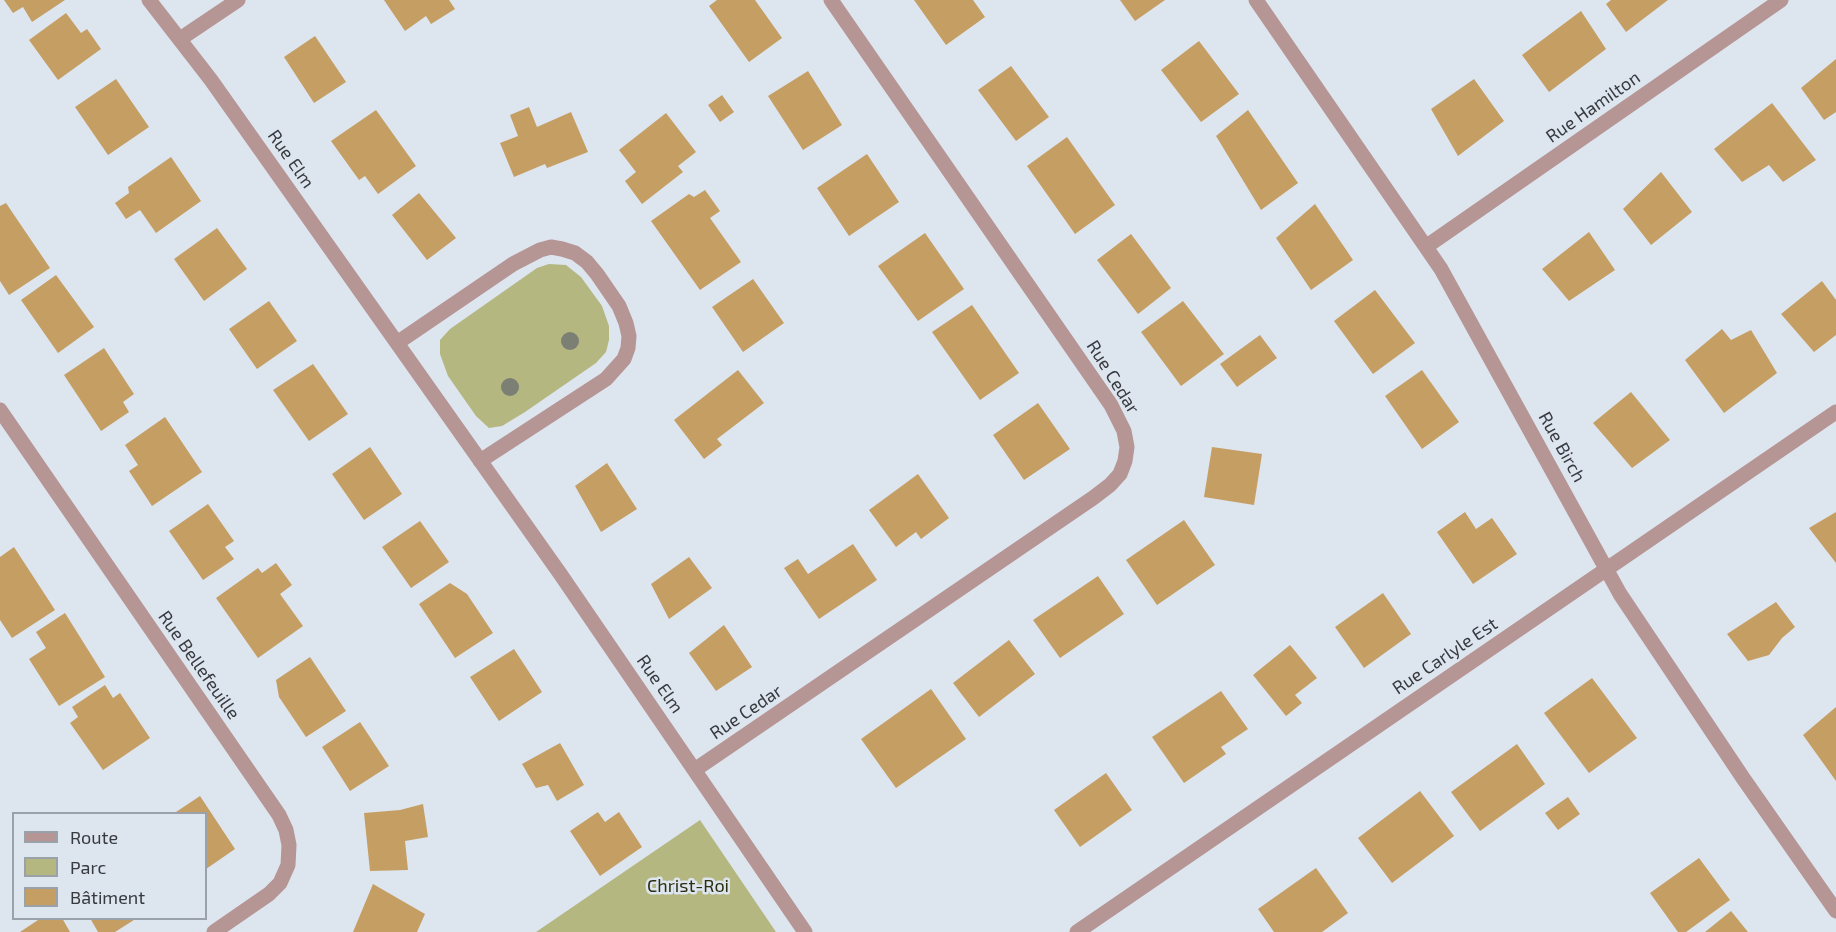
<!DOCTYPE html>
<html>
<head>
<meta charset="utf-8">
<style>
  body { margin:0 }
  #map { position:relative; width:1836px; height:932px; overflow:hidden; background:#dde5ef; font-family:"Exo 2",sans-serif }
  canvas { display:block }
  .legend { position:absolute; left:12px; top:812px; width:195px; height:108px; box-sizing:border-box; background:#dde5ef; border:2px solid #9ba1a8; margin:0; padding:8px 10px; list-style:none; font-size:18px; color:#373a3e }
  .legend li { display:flex; align-items:center; gap:12px; height:30px }
  .legend b { width:30px; border:2px solid #9ba1a8 }
</style>
</head>
<body>
<div id="map">
<canvas width="1836" height="932"></canvas>
<ul class="legend">
<li><b style="height:8px;background:#b69595"></b>Route</li>
<li><b style="height:16px;background:#b4b780"></b>Parc</li>
<li><b style="height:16px;background:#c59e63"></b>Bâtiment</li>
</ul>
</div>
<script>
const ctx = document.querySelector('canvas').getContext('2d');
ctx.lineJoin = 'round';
function paint(path, color) { ctx.fillStyle = color; ctx.fill(path, 'evenodd'); }
const shape = rows => new Path2D(rows.map(r => 'M' + r).join(''));
function strokePath(path, color, width, dash) { ctx.strokeStyle = color; ctx.lineWidth = width; ctx.lineCap = dash ? 'butt' : 'round'; ctx.setLineDash(dash || []); ctx.stroke(path); }
function write(font, color, halo, rows, align = 'center') {
  ctx.font = font + ' "Exo 2",sans-serif'; ctx.lineWidth = 5; ctx.setLineDash([]); ctx.textBaseline = 'middle'; ctx.strokeStyle = halo; ctx.fillStyle = color; for (const [text, x, y, turn = 0] of rows) {
    ctx.save(); ctx.translate(x, y); ctx.rotate((+turn || 0) * Math.PI / 180); ctx.textAlign = isNaN(turn) ? turn : align; if (halo) ctx.strokeText(text, 0, 0); ctx.fillText(text, 0, 0); ctx.restore();
  }
}
const green = shape([
  [549,264,566,265,581,277,602,306,609,326,609,340,606,352,596,363,525,412,502,426,489,428,476,416,448,376,440,354,440,340,450,329,537,268],
  [700,820,776,932,536,932]
]);
const building = shape([
  [4,0,65,0,32,22,23,7,13,13],
  [384,0,449,0,455,9,431,24,426,16,405,31],
  [717,0,755,0,782,38,749,62,709,6],
  [914,0,973,0,985,17,946,45],
  [1120,0,1165,0,1135,21],
  [1611,0,1668,0,1626,32,1606,4],
  [1581,11,1606,49,1549,92,1522,55],
  [66,13,81,33,87,29,101,49,58,80,29,40],
  [315,36,346,82,314,103,284,57],
  [1199,41,1239,94,1201,122,1161,70],
  [1836,59,1836,112,1824,120,1801,88],
  [1011,66,1049,117,1016,141,978,90],
  [808,71,842,125,803,150,768,96],
  [116,79,149,127,108,155,75,107],
  [1474,79,1504,121,1458,156,1431,109],
  [722,95,734,112,720,122,708,105],
  [1772,103,1816,160,1783,182,1769,165,1742,182,1714,149],
  [529,107,537,127,571,112,588,152,547,168,545,164,514,177,500,143,518,136,510,115],
  [376,110,416,166,378,194,365,176,359,180,331,141],
  [1248,110,1298,183,1261,210,1216,136],
  [666,113,696,152,678,166,683,172,642,204,625,181,636,172,619,150],
  [1067,137,1115,205,1075,234,1027,166],
  [867,154,899,202,849,236,817,188],
  [171,157,201,201,156,233,140,210,126,219,115,203,129,193,128,187],
  [1661,172,1692,212,1651,245,1623,209],
  [705,190,720,211,710,218,741,262,700,290,651,221,689,194,694,197],
  [419,193,456,238,427,260,392,215],
  [6,203,50,268,9,295,0,281,0,206],
  [1315,204,1353,260,1311,290,1276,238],
  [217,228,247,269,204,301,174,259],
  [1589,232,1615,270,1569,301,1542,269],
  [925,233,964,289,918,321,878,266],
  [1131,234,1171,288,1138,314,1097,260],
  [56,275,94,327,58,353,21,300],
  [753,279,784,323,743,352,712,307],
  [1822,281,1836,300,1836,335,1814,352,1781,314],
  [1375,290,1415,343,1373,374,1334,321],
  [269,301,297,341,257,369,229,329],
  [1183,301,1224,354,1181,386,1141,332],
  [972,305,1019,373,980,400,932,332],
  [1722,329,1731,340,1751,330,1777,373,1724,413,1685,360],
  [1260,335,1277,358,1237,387,1220,364],
  [104,348,134,394,123,402,129,412,101,431,64,375],
  [313,364,348,414,309,441,273,390],
  [738,370,764,403,717,439,722,445,704,459,674,420],
  [1422,370,1459,422,1422,449,1385,396],
  [1631,392,1670,440,1632,468,1593,423],
  [1038,403,1070,449,1024,480,993,435],
  [165,417,202,472,152,506,129,471,138,465,125,445],
  [370,447,402,494,364,520,332,474],
  [1212,447,1262,454,1254,505,1204,497],
  [607,463,637,509,601,532,575,486],
  [918,474,949,518,921,539,916,532,896,547,869,510],
  [208,504,234,541,225,547,234,559,203,580,169,531],
  [1465,512,1476,529,1492,518,1517,554,1473,584,1437,532],
  [1836,512,1836,563,1809,528],
  [1184,520,1215,565,1157,605,1126,560],
  [420,521,449,562,411,588,382,547],
  [853,544,877,580,819,619,784,568,798,559,808,574],
  [14,547,55,610,12,638,0,620,0,557],
  [689,557,712,588,669,619,651,584],
  [276,563,292,585,280,594,303,626,258,658,216,598,258,568,262,573],
  [1098,576,1124,614,1060,658,1033,620],
  [450,583,467,594,493,633,455,658,419,604],
  [1383,593,1411,634,1364,668,1335,627],
  [1776,602,1795,627,1782,638,1769,655,1748,661,1727,634],
  [65,613,105,677,59,706,29,659,46,648,36,632],
  [724,625,752,667,716,691,689,653],
  [1009,640,1035,674,979,717,953,683],
  [1290,645,1317,678,1295,695,1302,703,1286,716,1253,675],
  [514,649,542,692,499,721,470,677],
  [310,657,346,711,306,737,279,697,276,680],
  [1592,678,1637,738,1589,773,1544,713],
  [105,685,113,698,120,693,150,738,103,770,70,723,78,717,72,707],
  [931,689,966,739,896,788,861,739],
  [1221,691,1248,729,1221,747,1226,754,1184,783,1152,737],
  [1836,707,1836,781,1803,735],
  [360,722,389,766,350,791,322,747],
  [560,743,584,785,557,801,548,785,536,788,522,764],
  [1517,744,1545,784,1480,831,1451,792],
  [1106,773,1132,810,1080,847,1054,810],
  [1420,791,1454,836,1392,883,1358,838],
  [200,796,235,849,206,869,206,814,173,814],
  [1568,797,1580,814,1558,830,1545,813],
  [423,804,428,837,405,841,408,870,370,871,364,813,400,810],
  [598,812,605,822,619,812,642,847,600,876,570,831],
  [1699,858,1730,900,1686,932,1678,932,1650,893],
  [1316,868,1348,913,1322,932,1274,932,1258,909],
  [373,884,425,914,417,932,353,932],
  [1731,911,1748,932,1705,932],
  [41,918,62,918,70,932,20,932],
  [90,918,137,918,115,932,98,932]
]);
const minor = shape([
  [149,0,211,80,561,575,805,932],
  [1256,0,1441,269,1620,594,1743,778,1836,911],
  [180,39,238,0],
  [1427,246,1781,0],
  [397,343,513,264,540,250,551,247,562,249,575,253,587,262,597,274,619,306,626,323,629,336,628,348,624,359,606,379,480,461],
  [0,410,279,815,286,830,289,845,288,865,280,883,269,894,214,932],
  [696,769,1093,498,1110,485,1120,474,1125,461,1127,447,1124,431,1111,405,831,0],
  [1077,932,1836,412]
]);
const trees = [
  [570,341],
  [510,387]
];
const streetNames = [
  ["Rue Hamilton",1593,107,-35],
  ["Rue Elm",291,159,55],
  ["Rue Cedar",1113,377,58],
  ["Rue Birch",1562,447,61],
  ["Rue Carlyle Est",1445,656,-34],
  ["Rue Bellefeuille",199,665,55],
  ["Rue Elm",660,684,55],
  ["Rue Cedar",746,712,-34]
];
const parkNames = [
  ["Christ-Roi",688,886]
];
paint(green, '#b4b780');
paint(building, '#c59e63');
strokePath(minor, '#b69595', 15);
ctx.fillStyle = '#7c7f73';
for (const [x, y] of trees) { ctx.beginPath(); ctx.arc(x, y, 9, 0, 2 * Math.PI); ctx.fill(); }
write('18px', '#373a3e', '#dde5ef', streetNames);
write('18px', '#2c2c0e', '#dde5ef', parkNames);
</script>
</body>
</html>
